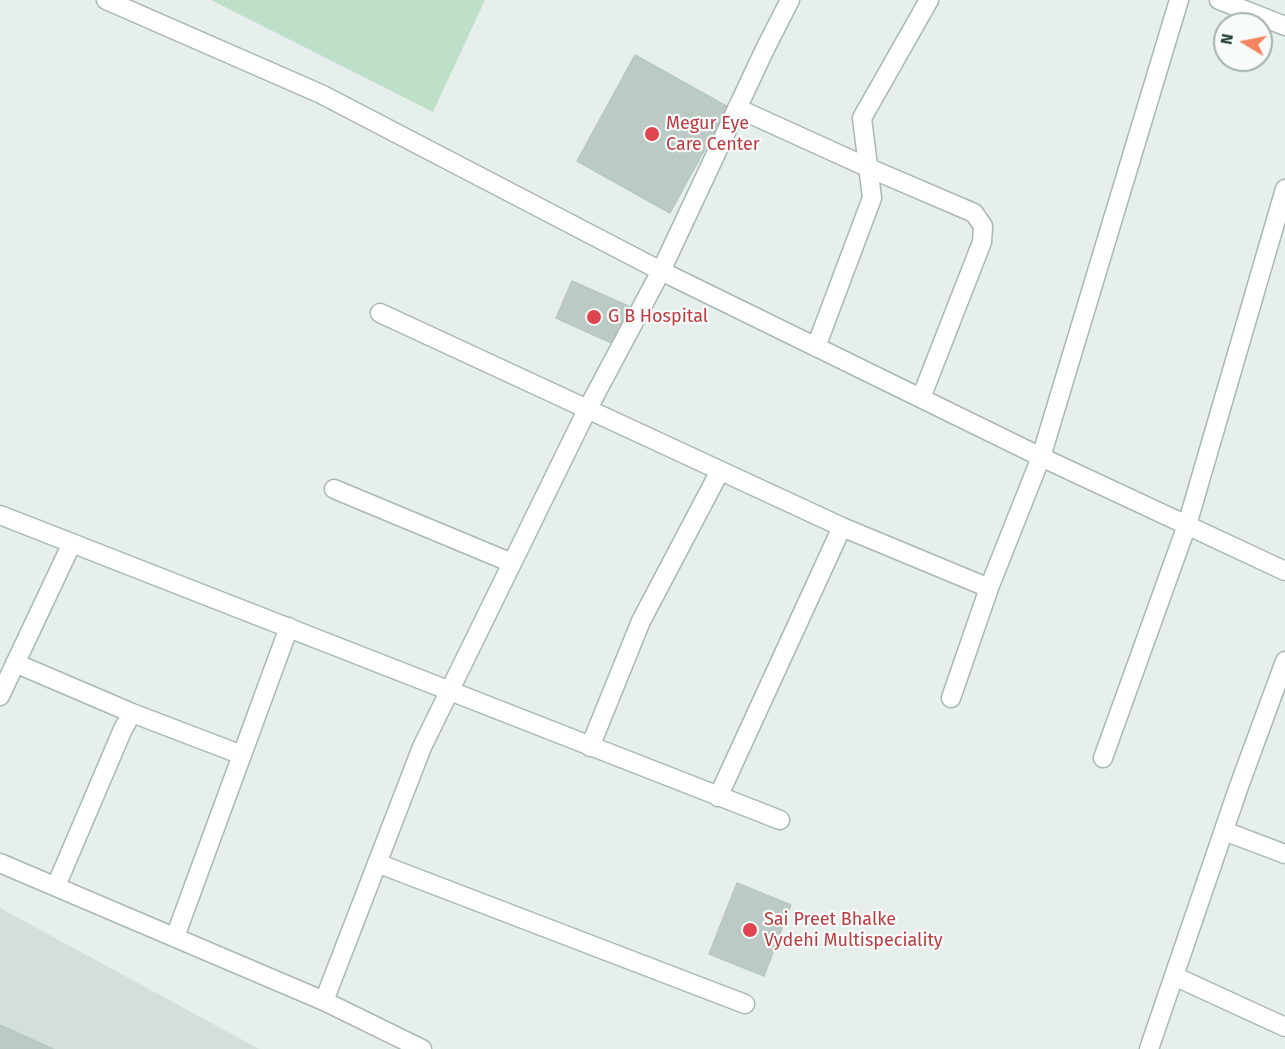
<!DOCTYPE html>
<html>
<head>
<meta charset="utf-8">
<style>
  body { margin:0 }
  #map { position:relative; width:1285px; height:1049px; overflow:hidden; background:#e6efeb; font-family:"Fira Sans",sans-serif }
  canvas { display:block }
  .north { position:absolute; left:1213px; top:12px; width:60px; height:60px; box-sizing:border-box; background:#f7fbf9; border:2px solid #a3b1ad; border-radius:50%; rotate:280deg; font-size:16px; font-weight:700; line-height:24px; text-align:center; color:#24423a }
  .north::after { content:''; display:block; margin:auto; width:21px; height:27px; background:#f4845f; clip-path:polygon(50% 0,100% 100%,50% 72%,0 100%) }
</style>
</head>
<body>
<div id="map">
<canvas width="1285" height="1049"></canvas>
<div class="north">N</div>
</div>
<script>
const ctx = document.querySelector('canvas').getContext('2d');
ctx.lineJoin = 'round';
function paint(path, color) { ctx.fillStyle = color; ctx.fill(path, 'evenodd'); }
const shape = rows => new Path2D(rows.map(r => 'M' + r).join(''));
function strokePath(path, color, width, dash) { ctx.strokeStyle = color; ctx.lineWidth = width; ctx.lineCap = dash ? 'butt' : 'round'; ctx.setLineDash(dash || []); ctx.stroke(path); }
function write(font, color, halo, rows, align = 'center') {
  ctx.font = font + ' "Fira Sans",sans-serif'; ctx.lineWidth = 4.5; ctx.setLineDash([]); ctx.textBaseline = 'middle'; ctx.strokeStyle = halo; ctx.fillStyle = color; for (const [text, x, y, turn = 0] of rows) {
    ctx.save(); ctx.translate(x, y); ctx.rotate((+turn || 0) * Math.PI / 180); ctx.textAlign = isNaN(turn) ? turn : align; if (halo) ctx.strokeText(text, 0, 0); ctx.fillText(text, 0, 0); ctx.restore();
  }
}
const built = shape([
  [0,908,259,1049,0,1049]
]);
const green = shape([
  [211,0,485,0,433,112]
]);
const building = shape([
  [635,55,728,107,670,213,577,161,635,55],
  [572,281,635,309,618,346,556,318,572,281],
  [737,883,791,905,764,976,709,954,737,883],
  [0,1025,53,1049,0,1049,0,1025]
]);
const street = shape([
  [106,0,321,94,661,271,1041,457,1285,571],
  [1219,0,1285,26],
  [737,108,869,168,974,213,983,226,982,242,921,398],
  [380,313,842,527,989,588],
  [816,347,872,198,862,118,929,0],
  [334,489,512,563],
  [0,515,780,820],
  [15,663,132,713,242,755],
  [0,696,72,543],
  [951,698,989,588,1041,457,1179,0],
  [590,747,641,621,720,471],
  [1103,758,1187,525,1285,189],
  [718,797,842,527],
  [1224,831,1285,854],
  [0,863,324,1001,422,1049],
  [377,863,745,1004],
  [56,886,123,729,132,713],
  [175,937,289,627],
  [1174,976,1285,1027],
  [324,1001,422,747,587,410,661,271,765,49,790,0],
  [1149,1049,1238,789,1285,661]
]);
const markers = [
  [652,134,8,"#e0444e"],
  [594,317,8,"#e0444e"],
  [750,930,8,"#e0444e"]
];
const healthNames = [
  ["Megur Eye",666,124],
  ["Care Center",666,145],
  ["G B Hospital",608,317],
  ["Sai Preet Bhalke",764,920],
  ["Vydehi Multispeciality",764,941]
];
paint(built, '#d4dfda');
paint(green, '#bfe0c8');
paint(building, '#bbcac4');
strokePath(building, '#b8c9c2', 1.5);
strokePath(street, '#a8b8b2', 21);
strokePath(street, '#fff', 18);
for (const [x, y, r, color] of markers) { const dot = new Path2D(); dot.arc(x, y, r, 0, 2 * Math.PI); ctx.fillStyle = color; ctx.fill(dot); strokePath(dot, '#f7fbf9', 2); }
write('18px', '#be3a42', '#f7fbf9', healthNames, 'left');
</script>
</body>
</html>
